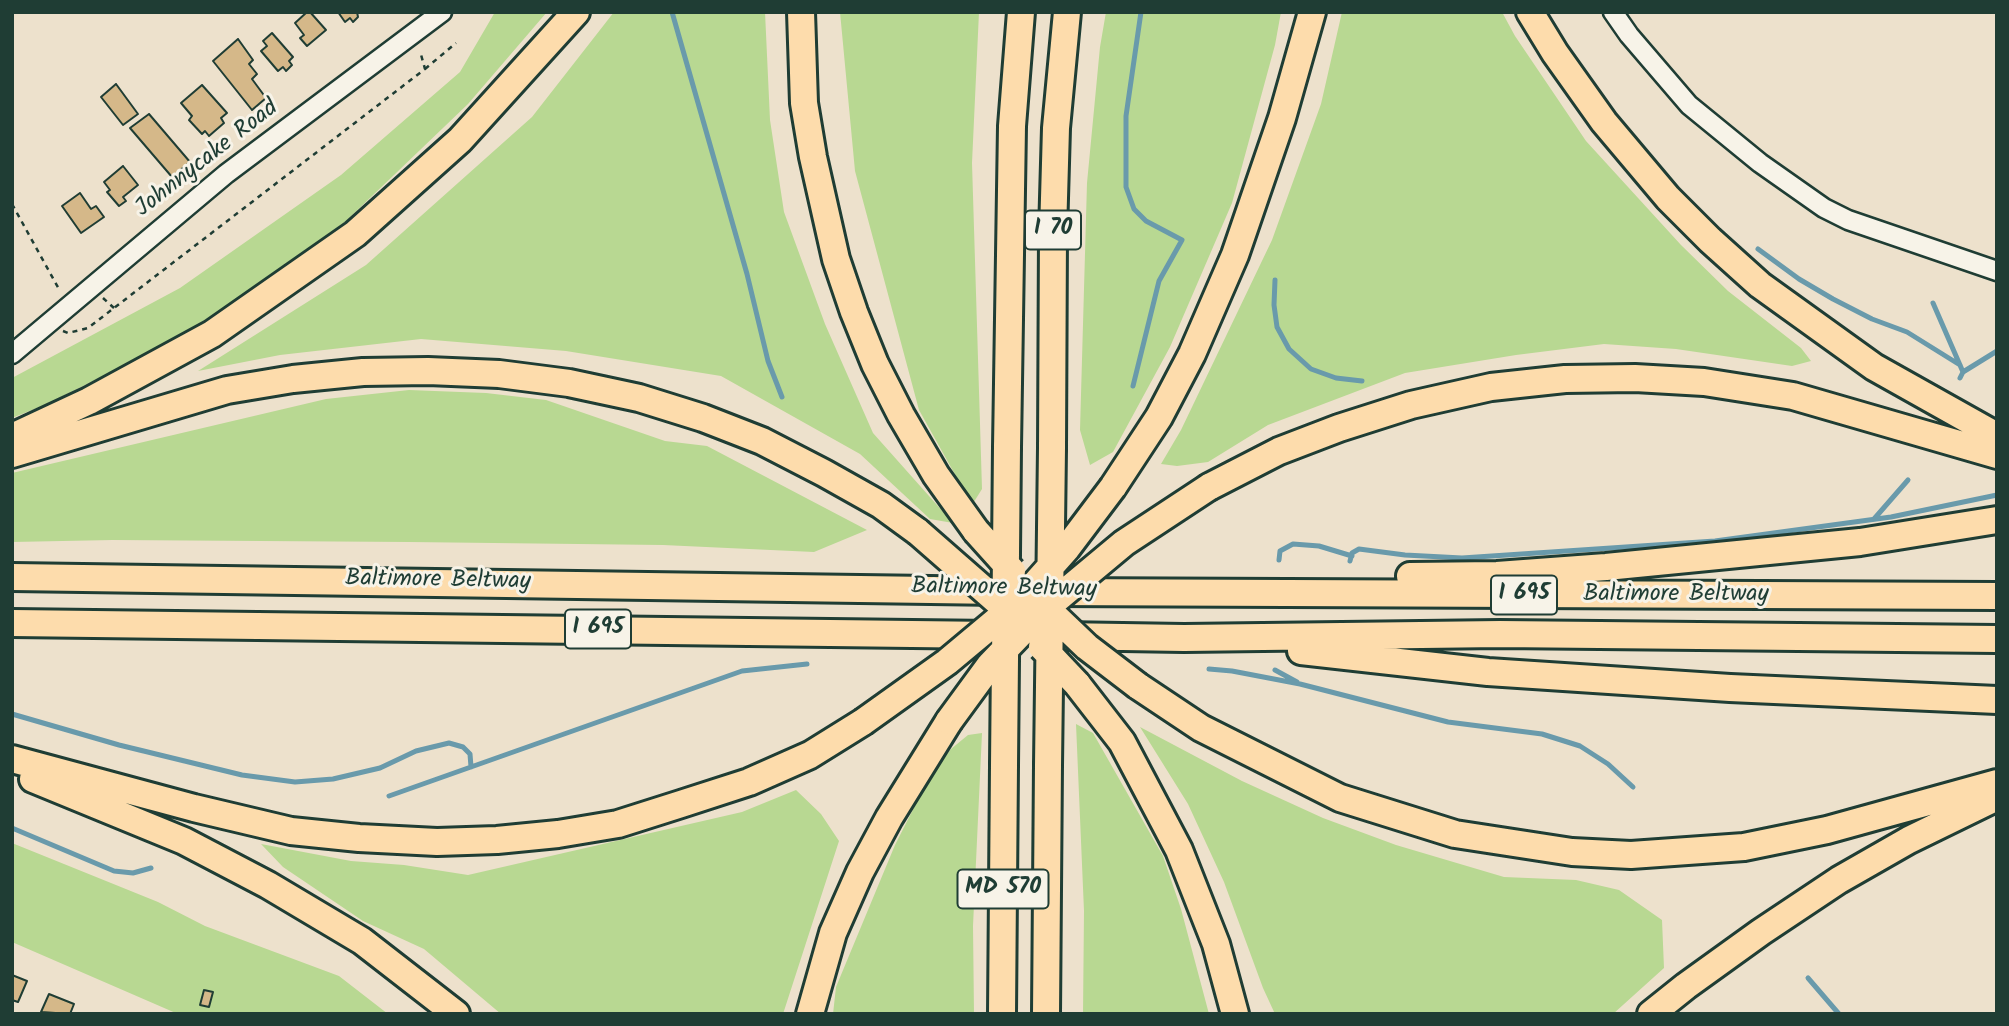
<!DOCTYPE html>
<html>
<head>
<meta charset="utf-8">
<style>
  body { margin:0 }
  #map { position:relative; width:2009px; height:1026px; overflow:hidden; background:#ede1cc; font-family:Kalam,sans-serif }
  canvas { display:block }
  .frame { position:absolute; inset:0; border:14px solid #1f3d34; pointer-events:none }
</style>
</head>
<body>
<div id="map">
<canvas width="2009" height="1026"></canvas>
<div class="frame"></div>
</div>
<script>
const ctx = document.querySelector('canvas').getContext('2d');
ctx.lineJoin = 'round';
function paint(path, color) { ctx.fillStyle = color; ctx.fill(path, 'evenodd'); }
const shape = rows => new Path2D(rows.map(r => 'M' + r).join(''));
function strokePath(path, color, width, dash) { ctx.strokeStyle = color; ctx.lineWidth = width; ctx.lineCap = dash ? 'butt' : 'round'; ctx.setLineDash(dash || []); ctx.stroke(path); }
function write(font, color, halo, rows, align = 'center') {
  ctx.font = font + ' Kalam,sans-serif'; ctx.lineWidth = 6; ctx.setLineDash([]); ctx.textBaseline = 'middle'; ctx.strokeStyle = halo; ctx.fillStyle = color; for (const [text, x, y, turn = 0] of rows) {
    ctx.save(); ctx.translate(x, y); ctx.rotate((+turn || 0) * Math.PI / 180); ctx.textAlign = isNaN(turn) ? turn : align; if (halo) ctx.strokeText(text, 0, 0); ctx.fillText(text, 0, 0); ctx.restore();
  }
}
const green = shape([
  [495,12,547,12,468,104,346,221,243,297,155,350,47,404,12,418,12,378,180,288,341,175,460,72],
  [614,12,765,12,770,120,784,212,825,324,873,433,953,523,930,519,860,454,721,376,566,351,421,339,280,355,198,371,366,265,532,117],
  [840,12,979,12,972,163,982,489,972,505,919,410,855,171],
  [1106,12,1281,12,1275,45,1232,203,1170,347,1113,452,1090,465,1080,430,1087,183,1100,47],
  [1342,12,1502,12,1515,36,1586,141,1681,245,1728,291,1801,348,1811,361,1792,366,1676,349,1604,344,1516,355,1405,373,1268,425,1208,462,1177,466,1161,464,1181,430,1272,240,1321,104],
  [409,390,486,393,546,400,665,441,707,446,867,530,814,552,663,545,409,542,113,540,12,542,12,473,326,399],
  [1076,724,1093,733,1163,856,1181,909,1209,1014,1083,1014,1084,911],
  [1140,727,1242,781,1323,818,1396,845,1504,877,1576,880,1619,890,1662,920,1664,968,1613,1014,1275,1014,1263,988,1224,882,1188,804],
  [982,733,973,926,974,1014,833,1014,836,987,895,845,930,776,951,749,968,735],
  [796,790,821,814,839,841,783,1014,501,1014,424,949,363,921,283,867,261,844,351,861,404,865,468,875,742,812],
  [12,843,158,902,205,926,339,976,388,1014,178,1014,12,942]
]);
const stream = shape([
  [672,12,747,274,768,361,782,397],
  [1758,249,1799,279,1833,299,1872,319,1907,332,1960,365],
  [1275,280,1274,305,1277,327,1289,349,1311,369,1336,378,1362,381],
  [1933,303,1963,372],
  [1960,378,1963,372,1997,351],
  [1133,386,1159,281,1182,240,1146,221,1134,209,1126,187,1126,116,1141,12],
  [1874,519,1908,480],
  [1279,560,1280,551,1293,544,1319,546,1352,556],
  [1350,561,1352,553,1359,549,1405,555,1462,558,1715,541,1891,517,1997,495],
  [1209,669,1232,671,1300,684,1448,722,1542,734,1580,746,1608,764,1633,787],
  [1275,670,1297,682],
  [12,714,119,745,242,775,295,782,333,779,380,768,416,751,449,743,463,747,470,754,471,767],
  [389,796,742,671,807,664],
  [12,828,114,871,133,873,151,868],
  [1808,978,1839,1014]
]);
const building = shape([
  [307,12,310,12,326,30,307,46,300,38,304,35,295,23,307,12],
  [338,12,357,12,358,17,353,22,350,18,345,22,338,12],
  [272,33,293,57,289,61,292,65,286,71,283,67,278,71,261,51,267,46,263,41,272,33],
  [238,39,253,60,249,64,257,74,252,79,266,98,252,110,213,61,238,39],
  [116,84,138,114,123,125,101,97,116,84],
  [202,85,227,113,221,118,224,123,209,136,205,131,202,134,189,120,192,116,181,103,202,85],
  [149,114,190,162,172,177,130,128,149,114],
  [123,166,138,185,123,197,126,201,119,206,107,192,110,190,104,182,123,166],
  [80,193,91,209,96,206,104,217,81,233,62,206,80,193],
  [12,975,27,981,18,1002,12,1000,12,975],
  [204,990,213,992,209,1007,200,1005,204,990],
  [49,994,74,1004,70,1014,41,1012,49,994]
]);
const path = shape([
  [425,69,456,43],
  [12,204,60,291],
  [103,298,114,308],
  [63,331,68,333,88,328,425,69,420,51]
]);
const minor = shape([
  [1613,12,1629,35,1689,105,1760,163,1824,208,1848,220,1997,271],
  [12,354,226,174,442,12]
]);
const highway = shape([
  [801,12,804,103,813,157,836,259,854,312,875,364,901,415,936,475,976,531],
  [1530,12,1555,53,1604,122,1668,198,1710,240,1760,285,1874,367,1997,436],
  [12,437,89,401,212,334,355,234,460,140,576,12],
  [1007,447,1012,126,1021,12],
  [1052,448,1053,233,1056,128,1067,12],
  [12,454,227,390,293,379,363,372,428,371,499,374,569,383,639,398,703,418,762,441,824,473,881,505,918,532],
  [1113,487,1159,417,1192,354,1235,255,1282,118,1312,12],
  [1209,487,1279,451,1339,428,1411,405,1491,387,1565,379,1635,378,1704,382,1793,396,1997,455],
  [1410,576,1497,575,1606,567,1860,542,1997,520],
  [12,577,1001,591],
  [1050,592,1997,596],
  [12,623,994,635],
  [1061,636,1184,638,1500,634,1997,639],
  [1301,651,1488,672,1730,688,1997,700],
  [1077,684,1122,742,1179,850,1216,944,1235,1014],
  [1138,686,1201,728,1340,798,1455,834,1572,852,1631,855,1744,847,1827,830,1997,783],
  [12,759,194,808,291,831,359,838,437,842,497,840,558,834,618,824,681,804,749,782,810,755,863,722],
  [33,779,184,841,268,885,362,941,456,1014],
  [810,1014,833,933,860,872,889,818,949,721],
  [1002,1014,1004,765],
  [1046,1014,1048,765],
  [1651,1014,1686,986,1761,932,1839,880,1909,840,1997,797]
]);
const highwayBridge = shape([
  [976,531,1012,571],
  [918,532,1014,616],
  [1043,605,1087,647,1138,686],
  [1042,647,1077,684],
  [949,721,990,665,1040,613,1124,543,1209,487],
  [863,722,947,662,1020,601,1067,548,1113,487],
  [1004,765,1007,447],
  [1048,765,1052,448]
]);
const shields = [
  [1053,230,56],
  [1524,595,66],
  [598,629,66],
  [1003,889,91]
];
const shieldNames = [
  ["I 70",1053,230],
  ["I 695",1524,595],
  ["I 695",598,629],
  ["MD 570",1003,889]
];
const streetNames = [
  ["Johnnycake Road",208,160,-38],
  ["Baltimore Beltway",438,582,1],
  ["Baltimore Beltway",1004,590,1],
  ["Baltimore Beltway",1676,596]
];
paint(green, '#b8d892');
strokePath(stream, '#699aab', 5);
paint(building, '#d5b889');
strokePath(building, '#1f3d34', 2);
strokePath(minor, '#1f3d34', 23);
strokePath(highway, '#1f3d34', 32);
strokePath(path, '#1f3d34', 2.5, [5, 5]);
strokePath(minor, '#f7f3e8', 18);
strokePath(highway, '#fddcac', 26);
strokePath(highwayBridge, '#1f3d34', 32, []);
strokePath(highwayBridge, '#fddcac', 26);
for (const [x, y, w] of shields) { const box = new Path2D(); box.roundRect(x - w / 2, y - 19.5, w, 39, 5); ctx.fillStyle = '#f7f3e8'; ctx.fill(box); strokePath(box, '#1f3d34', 2); }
write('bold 23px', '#1f3d34', null, shieldNames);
write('24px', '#1f3d34', '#f7f3e8', streetNames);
</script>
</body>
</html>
